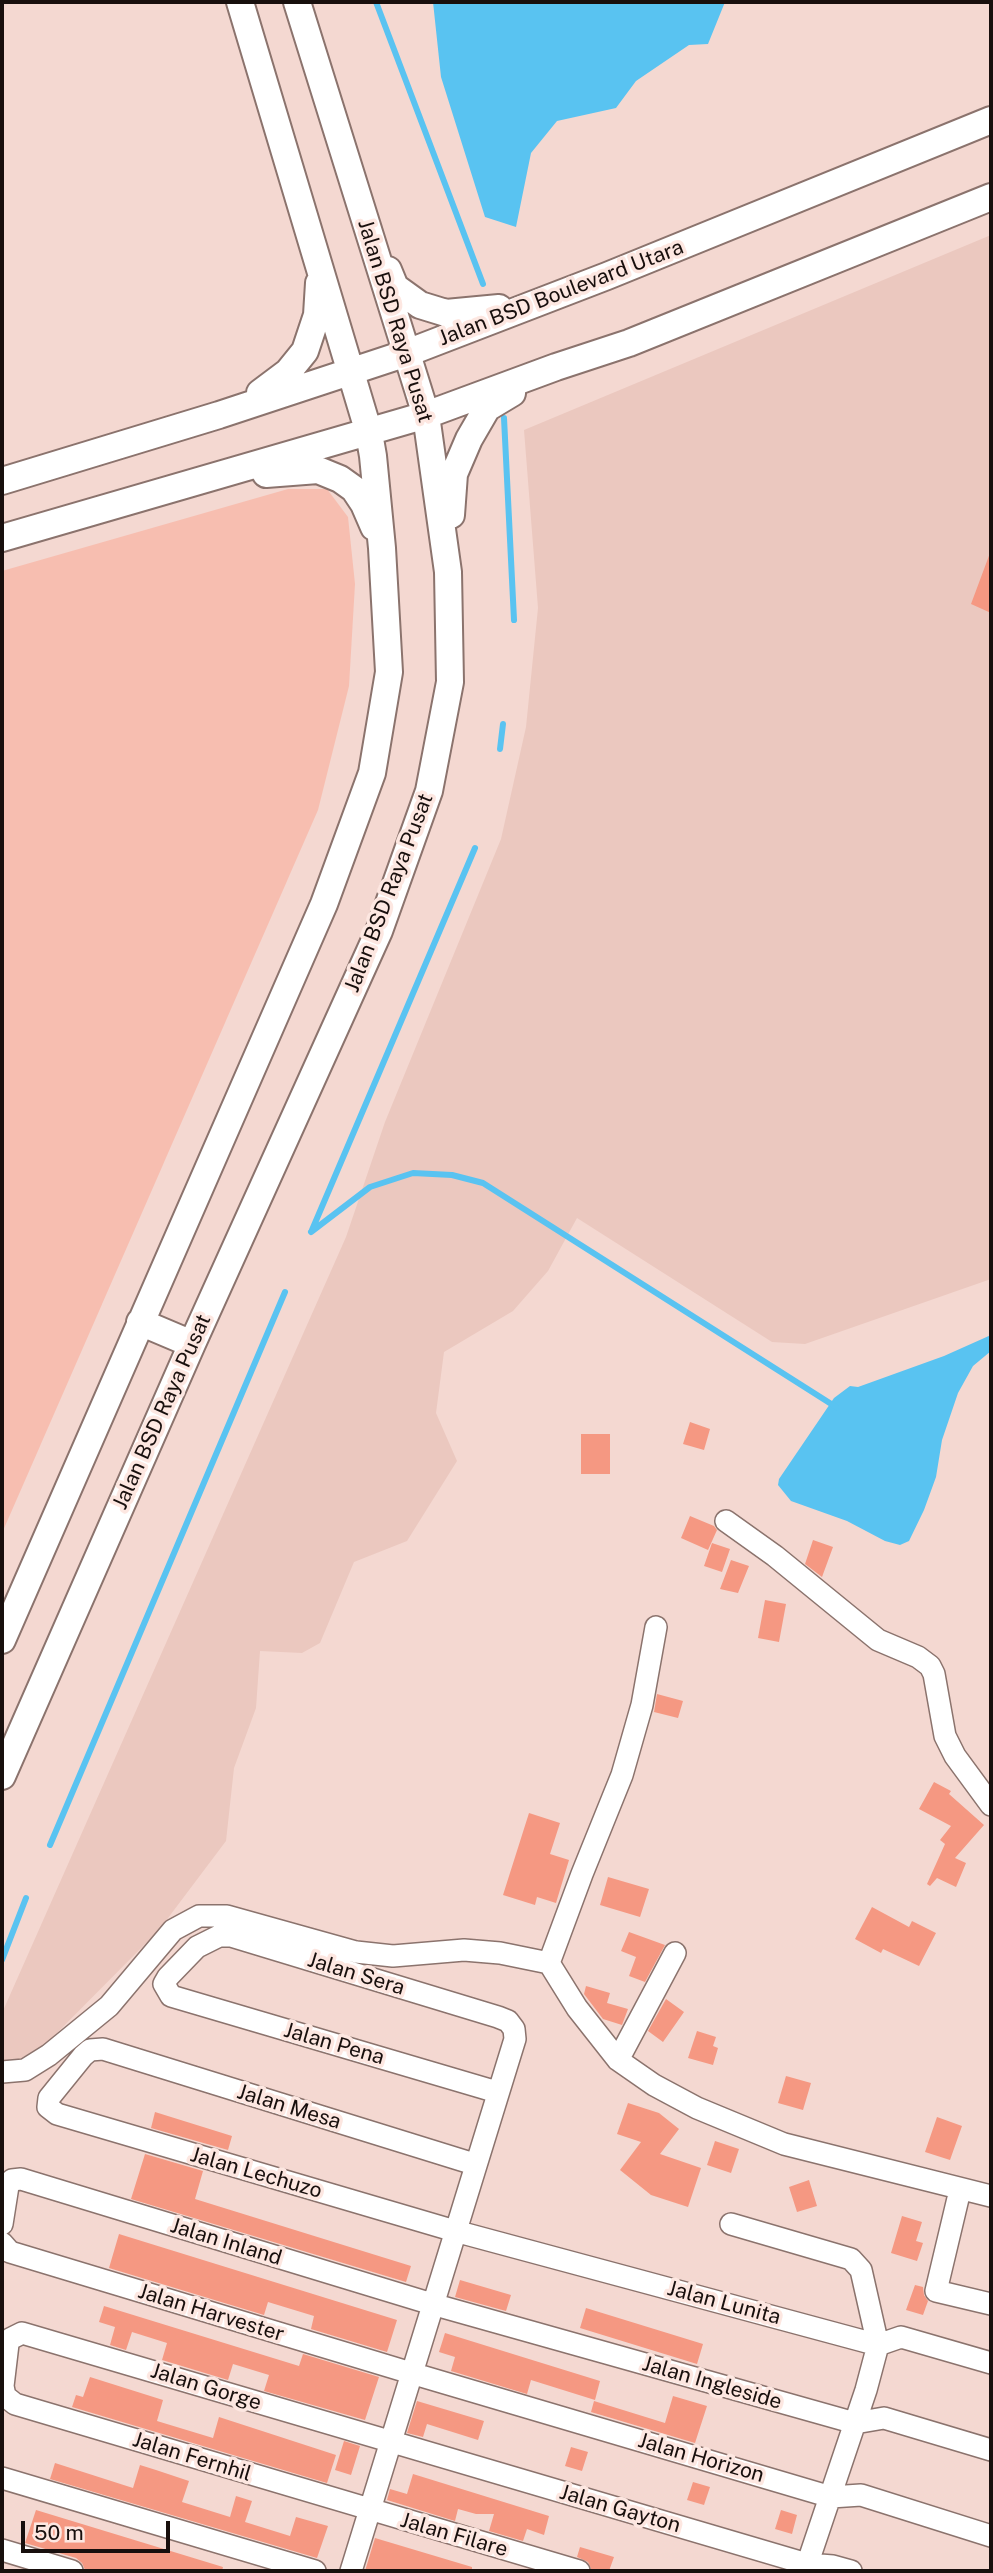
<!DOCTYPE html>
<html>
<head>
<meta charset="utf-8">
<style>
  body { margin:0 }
  #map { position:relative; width:993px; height:2573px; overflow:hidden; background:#f4d8d1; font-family:"Public Sans",sans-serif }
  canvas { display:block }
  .frame { position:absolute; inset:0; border:4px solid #180f0d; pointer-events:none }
  .scale { position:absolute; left:21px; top:2521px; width:149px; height:32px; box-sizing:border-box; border:4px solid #180f0d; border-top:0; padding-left:9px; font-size:21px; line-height:24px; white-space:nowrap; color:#180f0d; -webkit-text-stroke:5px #fde7e1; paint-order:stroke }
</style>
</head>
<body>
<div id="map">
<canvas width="993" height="2573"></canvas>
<div class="frame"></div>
<div class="scale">50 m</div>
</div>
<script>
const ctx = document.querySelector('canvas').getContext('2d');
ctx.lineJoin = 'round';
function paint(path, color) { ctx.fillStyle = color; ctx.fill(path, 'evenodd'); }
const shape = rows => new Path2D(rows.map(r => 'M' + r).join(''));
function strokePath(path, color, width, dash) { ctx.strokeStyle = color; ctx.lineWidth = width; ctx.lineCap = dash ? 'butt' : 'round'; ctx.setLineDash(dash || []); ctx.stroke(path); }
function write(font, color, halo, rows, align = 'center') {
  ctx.font = font + ' "Public Sans",sans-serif'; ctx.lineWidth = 7; ctx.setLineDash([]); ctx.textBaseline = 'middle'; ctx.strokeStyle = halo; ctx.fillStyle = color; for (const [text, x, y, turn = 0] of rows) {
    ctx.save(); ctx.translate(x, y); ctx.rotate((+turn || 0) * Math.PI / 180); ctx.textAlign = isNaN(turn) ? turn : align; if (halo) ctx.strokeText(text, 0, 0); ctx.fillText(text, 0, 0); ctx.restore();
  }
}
const built = shape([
  [991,235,991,1279,805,1344,772,1342,577,1218,548,1271,513,1311,444,1352,436,1413,457,1461,407,1541,354,1562,320,1643,302,1653,260,1651,256,1708,234,1768,226,1841,159,1930,43,2047,11,2063,2,2061,2,2013,346,1237,385,1122,501,839,526,727,538,608,524,430]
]);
const green = shape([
  [288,489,327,489,348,517,355,584,349,686,318,810,2,1533,2,571]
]);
const water = shape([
  [433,2,725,2,708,44,689,45,636,81,616,108,557,121,531,153,516,227,485,217,441,77],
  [991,1335,991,1351,973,1366,958,1393,942,1440,936,1477,924,1510,909,1541,900,1545,885,1541,847,1521,791,1501,778,1485,779,1479,834,1398,850,1386,858,1387,944,1356]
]);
const stream = shape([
  [376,2,483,284],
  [504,418,514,620],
  [500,749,503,724],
  [312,1230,475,848],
  [311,1232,370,1187,413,1173,452,1175,483,1183,836,1407],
  [50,1845,285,1292],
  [2,1960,26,1898]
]);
const building = shape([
  [990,553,991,553,991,613,971,604],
  [690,1422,710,1429,704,1450,683,1444],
  [581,1434,610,1434,610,1474,581,1474],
  [690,1516,714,1526,717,1530,708,1550,681,1538],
  [813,1540,833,1547,822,1577,805,1564],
  [712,1543,730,1549,722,1572,704,1566],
  [731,1560,749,1566,738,1593,720,1589],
  [765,1600,786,1604,779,1642,758,1638],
  [657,1694,683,1701,678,1718,654,1712],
  [934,1782,951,1791,949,1794,984,1825,955,1858,966,1863,956,1887,937,1878,930,1886,927,1884,945,1844,940,1840,951,1826,919,1809],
  [529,1813,560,1823,550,1854,569,1860,556,1903,537,1897,535,1905,503,1895],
  [608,1877,649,1889,640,1917,600,1905],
  [872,1907,909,1927,912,1921,936,1933,919,1966,883,1949,881,1953,855,1939],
  [629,1932,665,1945,645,1982,629,1976,636,1957,621,1951],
  [586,1986,610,1993,607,2003,628,2009,622,2025,603,2019,584,1994],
  [666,1999,684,2012,663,2042,648,2031],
  [697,2031,716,2037,713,2046,718,2048,713,2065,688,2058],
  [786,2076,811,2083,803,2110,778,2103],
  [628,2103,659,2113,679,2129,660,2154,701,2168,688,2207,651,2195,620,2170,641,2142,617,2134],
  [155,2112,232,2136,228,2150,151,2128],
  [937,2117,962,2126,950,2160,925,2152],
  [715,2141,739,2149,731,2173,707,2165],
  [145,2154,203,2171,195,2199,411,2266,406,2282,131,2199],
  [809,2180,817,2206,797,2212,789,2187],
  [902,2216,922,2222,916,2241,923,2243,917,2261,891,2253],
  [119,2234,397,2320,387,2352,311,2329,314,2316,268,2302,264,2315,109,2268],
  [460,2280,511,2295,506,2311,455,2297],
  [915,2285,923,2287,924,2295,928,2301,923,2315,906,2310],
  [104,2306,299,2366,303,2354,379,2377,365,2420,264,2391,269,2375,233,2364,228,2380,162,2360,167,2343,132,2332,126,2350,110,2345,115,2327,99,2322],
  [586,2308,703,2344,697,2364,580,2328],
  [445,2333,600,2381,595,2400,531,2380,527,2394,451,2371,455,2357,439,2352],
  [90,2377,163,2400,157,2421,213,2438,219,2417,336,2455,327,2483,72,2407,76,2395,83,2397],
  [673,2396,707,2406,695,2443,591,2412,594,2401,665,2423],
  [417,2401,484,2421,478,2440,427,2424,423,2437,407,2433],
  [344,2441,360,2446,351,2475,335,2470],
  [571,2447,588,2452,582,2471,565,2466],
  [55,2463,133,2488,140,2465,156,2470,189,2481,182,2502,230,2517,236,2496,252,2501,245,2522,290,2536,296,2517,328,2526,317,2558,50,2479],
  [413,2474,549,2516,544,2535,527,2529,523,2541,489,2531,494,2514,476,2514,458,2509,455,2521,387,2500,390,2489,407,2494],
  [693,2482,710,2487,704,2505,687,2500],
  [36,2510,223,2567,222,2571,85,2570,82,2563,76,2558,25,2543],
  [781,2510,797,2515,792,2534,775,2529],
  [375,2538,472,2567,472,2571,365,2571],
  [580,2547,614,2557,609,2571,592,2571,588,2562,577,2557]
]);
const minor = shape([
  [726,1521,775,1556,878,1640,918,1657,930,1666,934,1674,945,1736,955,1756,991,1805],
  [549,1963,582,1874,622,1775,642,1705,656,1627],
  [618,2060,675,1953],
  [2,2072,25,2070,49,2055,109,2006,173,1930,199,1916,227,1916,356,1952,393,1956,464,1950,500,1953,549,1963,577,2008,618,2060,654,2085,697,2108,784,2144,991,2196],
  [474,2164,103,2049,90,2050,83,2056,49,2098,48,2107,57,2114,455,2231,878,2345,901,2337,991,2363],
  [960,2190,936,2291,991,2304],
  [2,2224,8,2186,12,2180,21,2179,432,2304,855,2423,884,2418,991,2450],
  [731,2224,851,2259,861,2270,878,2345,866,2390,805,2571],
  [2,2243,10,2252,411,2373,831,2497,861,2495,991,2536],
  [2,2478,315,2571],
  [2,2550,72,2571],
  [351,2571,515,2039,514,2029,508,2021,498,2017,231,1936,219,1936,197,1947,168,1977,164,1984,171,1996,497,2092],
  [579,2571,15,2404,5,2396,3,2386,8,2344,10,2339,22,2333,807,2564,833,2566,851,2571]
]);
const major = shape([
  [388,270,395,287,420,305,446,313,499,308],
  [260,393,288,372,305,351,317,315,319,283],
  [266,474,318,470,340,479,354,489,364,504,374,527],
  [2,481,219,415,407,353,607,276,991,120],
  [451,515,454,474,469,439,487,408,512,393],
  [2,538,426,415,556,367,629,343,991,197],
  [140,1322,192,1344],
  [2,1640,324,904,372,773,389,672,382,548,373,456,369,433,240,2],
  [2,1776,192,1344,379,931,429,791,450,682,448,572,426,415,297,2]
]);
const streetNames = [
  ["Jalan BSD Boulevard Utara",561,293,-21],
  ["Jalan BSD Raya Pusat",395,321,73],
  ["Jalan BSD Raya Pusat",389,893,-69],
  ["Jalan BSD Raya Pusat",162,1412,-66],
  ["Jalan Sera",356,1974,17],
  ["Jalan Pena",334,2044,16],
  ["Jalan Mesa",289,2107,17],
  ["Jalan Lechuzo",256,2173,16],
  ["Jalan Inland",226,2242,17],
  ["Jalan Lunita",724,2303,15],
  ["Jalan Harvester",211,2313,17],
  ["Jalan Ingleside",712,2383,16],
  ["Jalan Gorge",206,2387,17],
  ["Jalan Fernhil",192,2457,17],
  ["Jalan Horizon",701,2458,16],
  ["Jalan Gayton",620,2509,16],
  ["Jalan Filare",454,2535,16]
];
paint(built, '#ebc8bf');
paint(green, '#f7beb0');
paint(water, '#59c3f1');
strokePath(stream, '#59c3f1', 6);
paint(building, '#f59882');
strokePath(minor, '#8b736d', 24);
strokePath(major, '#8b736d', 30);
strokePath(minor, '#fff', 21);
strokePath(major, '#fff', 26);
write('21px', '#180f0d', '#fde7e1', streetNames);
</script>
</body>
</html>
